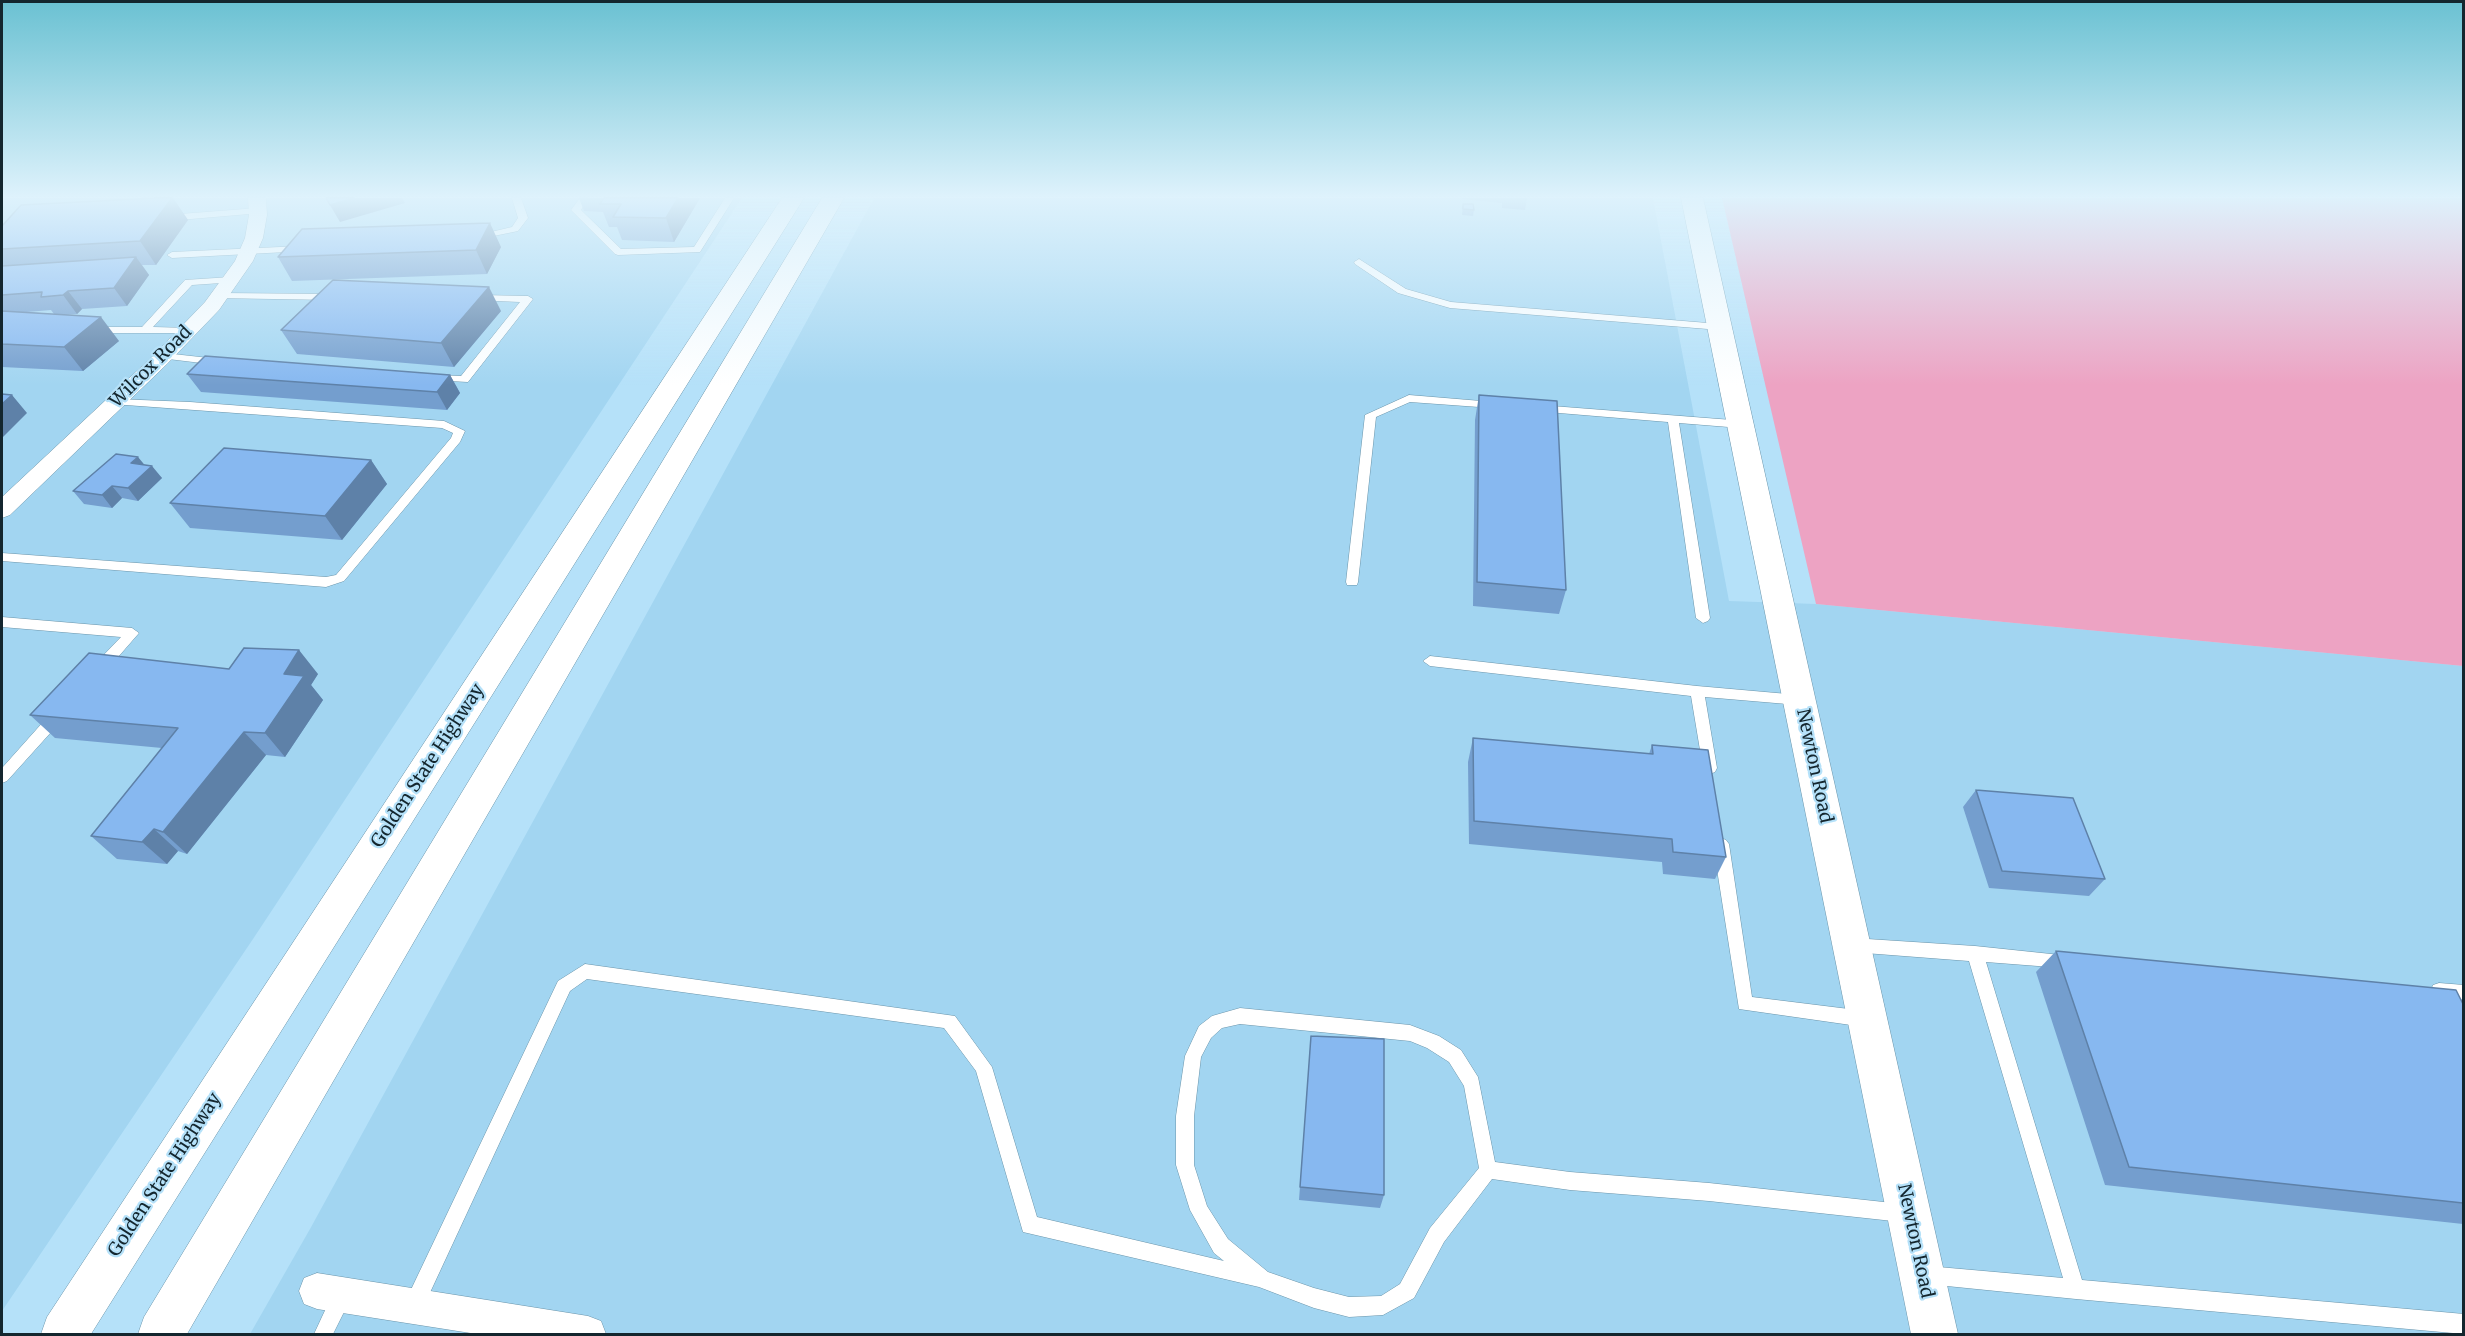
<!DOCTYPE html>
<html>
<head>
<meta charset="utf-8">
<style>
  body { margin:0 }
  #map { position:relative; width:2465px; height:1336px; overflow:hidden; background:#b5e1f9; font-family:Merriweather,serif }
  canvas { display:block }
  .frame { position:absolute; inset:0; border:3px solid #14262e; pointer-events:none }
</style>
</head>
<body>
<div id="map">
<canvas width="2465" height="1336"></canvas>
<div class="frame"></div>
</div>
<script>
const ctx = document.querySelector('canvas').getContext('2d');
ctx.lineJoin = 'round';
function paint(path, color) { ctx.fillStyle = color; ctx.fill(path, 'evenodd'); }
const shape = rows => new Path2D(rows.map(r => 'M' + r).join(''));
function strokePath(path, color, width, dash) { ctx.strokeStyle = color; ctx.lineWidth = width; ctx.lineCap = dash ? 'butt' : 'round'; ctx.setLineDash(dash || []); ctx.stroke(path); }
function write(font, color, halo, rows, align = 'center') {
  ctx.font = font + ' Merriweather,serif'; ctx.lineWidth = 4.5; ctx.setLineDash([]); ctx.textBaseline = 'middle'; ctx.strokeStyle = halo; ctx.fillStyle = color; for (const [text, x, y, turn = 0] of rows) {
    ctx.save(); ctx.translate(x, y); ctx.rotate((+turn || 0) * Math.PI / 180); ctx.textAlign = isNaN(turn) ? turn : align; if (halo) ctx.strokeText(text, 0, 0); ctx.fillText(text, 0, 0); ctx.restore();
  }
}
const built = shape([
  [2,198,742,198,253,939,2,1311],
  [874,198,1653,198,1729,601,1816,604,2463,666,2463,1334,250,1334,310,1229]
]);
const green = shape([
  [1722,198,2463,198,2463,666,1816,604]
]);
const lane = shape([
  [512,198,521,198,528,218,518,231,474,240,474,236,512,227,518,218,512,198],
  [580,198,588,198,581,210,621,249,694,247,725,198,734,198,700,252,618,255,615,254,571,210,580,198],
  [258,208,263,211,261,213,167,221,162,218,167,215,258,208],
  [302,246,307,249,305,251,172,258,167,255,172,252,302,246],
  [1359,259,1406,289,1451,302,1720,324,1725,327,1720,330,1450,308,1398,293,1355,264,1354,262,1359,259],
  [231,277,235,278,235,282,192,285,153,327,188,328,193,331,192,333,94,333,89,330,94,327,142,327,185,280,231,277],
  [219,293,333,294,338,297,333,300,215,298,214,296,219,293],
  [479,295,528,296,533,299,468,382,431,380,430,378,435,375,461,376,520,302,475,300,475,296,479,295],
  [164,353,218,359,223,362,218,365,160,358,160,354,164,353],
  [1409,395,1493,402,1499,405,1493,408,1410,402,1376,417,1358,582,1357,585,1347,585,1346,582,1365,415,1409,395],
  [116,399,190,402,444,421,465,431,460,442,344,581,326,587,2,561,2,553,326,577,336,575,451,438,453,433,442,428,112,404,112,400,116,399],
  [1539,405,1745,421,1745,427,1741,428,1679,423,1710,618,1708,621,1703,623,1696,618,1668,422,1535,411,1533,409,1539,405],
  [2,617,132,628,139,633,105,672,100,673,93,668,95,664,121,637,2,627,2,617],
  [1430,656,1697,686,1799,695,1804,696,1806,700,1804,704,1799,705,1705,697,1717,768,1715,772,1710,774,1705,772,1703,768,1691,696,1430,666,1423,661,1430,656],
  [57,711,62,712,64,716,62,720,7,781,2,783,2,768,52,712,57,711],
  [1721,838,1726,840,1729,844,1752,997,1865,1011,1871,1014,1873,1019,1871,1024,1865,1027,1739,1009,1713,844,1716,840,1721,838],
  [1852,938,1975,946,2070,956,2072,961,2070,966,2064,968,1986,962,2082,1280,2464,1314,2464,1334,2076,1299,1927,1284,1920,1282,1918,1275,1920,1268,1927,1266,2063,1278,1969,961,1852,952,1846,950,1844,945,1846,940,1852,938],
  [585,964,955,1016,992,1067,1037,1217,1224,1261,1214,1253,1190,1210,1176,1165,1176,1116,1185,1056,1199,1026,1212,1016,1240,1008,1410,1025,1439,1036,1461,1050,1478,1077,1495,1162,1570,1172,1709,1183,1902,1204,1908,1207,1911,1213,1908,1219,1902,1222,1709,1201,1570,1190,1492,1179,1444,1242,1414,1298,1383,1315,1349,1317,1314,1308,1259,1287,1023,1232,976,1071,944,1028,587,979,570,991,421,1312,414,1315,407,1312,404,1305,407,1298,558,981,585,964],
  [1240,1024,1410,1041,1427,1048,1449,1062,1464,1086,1479,1168,1430,1228,1400,1284,1381,1296,1349,1297,1314,1288,1268,1272,1228,1239,1207,1206,1194,1165,1194,1116,1201,1057,1211,1038,1222,1028,1240,1024],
  [2439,983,2464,985,2464,1000,2433,995,2431,990,2433,985,2439,983],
  [342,1286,349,1289,352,1296,333,1334,314,1334,335,1289,342,1286]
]);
const street = shape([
  [248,198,266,198,267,215,263,238,253,261,219,310,167,364,10,515,2,518,2,497,153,356,205,302,235,261,245,238,249,215,248,198],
  [317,1273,588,1316,601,1321,606,1334,477,1334,317,1309,304,1304,299,1291,304,1278,317,1273]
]);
const secondary = shape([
  [1681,198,1703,198,1958,1334,1911,1334,1681,198]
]);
const highway = shape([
  [782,198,804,198,91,1334,41,1334,47,1317,782,198],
  [822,198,844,198,187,1334,138,1334,144,1317,822,198]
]);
const wall = shape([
  [156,198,173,198,188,220,156,265,142,265,149,275,127,306,82,309,77,314,61,315,119,341,83,371,2,367,2,226],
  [51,310,54,314,27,312],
  [579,198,700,198,674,242,622,240,617,227,609,227,603,212,584,211],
  [1462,198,1527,198,1525,210,1502,208,1502,203,1462,199],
  [1463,204,1474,210,1473,216,1462,215],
  [501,247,487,274,292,281,278,257],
  [501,311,454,367,297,354,281,330],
  [187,374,450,375,460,393,447,410,201,392],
  [1479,395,1566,590,1559,614,1473,606,1475,420],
  [371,460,387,484,342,540,190,528,170,503],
  [145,465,162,478,138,501,122,498,112,508,84,504,73,491],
  [229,669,318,674,311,685,323,700,285,757,266,755,187,854,178,851,167,864,117,859,91,836,162,748,55,738,30,715],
  [1473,738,1649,754,1652,745,1726,857,1715,879,1663,874,1662,862,1469,844,1468,762],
  [1976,790,2105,879,2089,896,1989,888,1963,807],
  [2056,951,2463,1004,2463,1224,2105,1185,2036,972],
  [1311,1036,1384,1195,1380,1208,1299,1200]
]);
const shadedWall = shape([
  [172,198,173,198,188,220,156,265,140,241],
  [354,198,402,198,405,203,340,222,330,205],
  [678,198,700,198,674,242,666,218],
  [490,223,501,247,487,274,476,250],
  [136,257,149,275,127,306,114,288],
  [489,287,501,311,454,367,441,343],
  [68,291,82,309,77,314,63,295],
  [101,317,119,341,83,371,64,347],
  [450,375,460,393,447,410,437,392],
  [12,395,27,413,2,438,2,404],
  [138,457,148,469,131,463],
  [371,460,387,484,342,540,325,516],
  [152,466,162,478,138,501,128,488],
  [112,486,122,498,112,508,102,495],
  [299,650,318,674,311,685,323,700,285,757,265,733,284,674],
  [244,732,266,755,187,854,163,832],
  [154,829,178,851,167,864,142,842]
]);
const building = shape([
  [156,198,172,198,140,241,2,249,2,226,21,205,156,198],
  [326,198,354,198,330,205,326,198],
  [604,198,678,198,666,218,613,217,621,204,600,204,604,198],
  [1463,204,1473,204,1474,210,1463,209,1463,204],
  [490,223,476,250,278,257,302,229,490,223],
  [136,257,114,288,68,291,63,295,41,297,42,292,2,295,2,266,136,257],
  [333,280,489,287,441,343,281,330,333,280],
  [2,311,101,317,64,347,2,344,2,311],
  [205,356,450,375,437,392,187,374,205,356],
  [2,394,12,395,2,404,2,394],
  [1479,395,1557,401,1566,590,1477,582,1479,395],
  [224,448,371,460,325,516,170,503,224,448],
  [116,454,138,457,131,463,152,466,128,488,112,486,102,495,73,491,116,454],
  [244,648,299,650,284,674,304,676,265,733,244,732,163,832,154,829,142,842,91,836,178,728,30,715,89,653,229,669,244,648],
  [1473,738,1653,754,1652,745,1708,750,1726,857,1673,852,1672,839,1474,821,1473,738],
  [1976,790,2073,798,2105,879,2002,871,1976,790],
  [2056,951,2456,990,2463,1004,2463,1203,2129,1167,2056,951],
  [1311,1036,1384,1039,1384,1195,1300,1187,1311,1036]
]);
const streetNames = [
  ["Wilcox Road",151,367,-45],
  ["Golden State Highway",428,766,-57],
  ["Newton Road",1814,766,78],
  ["Golden State Highway",165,1175,-57],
  ["Newton Road",1915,1241,78]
];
paint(built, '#a2d5f1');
paint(green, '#eda3c3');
strokePath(lane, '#6b95ab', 1);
strokePath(street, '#6b95ab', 1);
strokePath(secondary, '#6b95ab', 1);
strokePath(highway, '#6b95ab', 1);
paint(lane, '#fff');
paint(street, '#fff');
paint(secondary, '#fff');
paint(highway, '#fff');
paint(wall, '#749ece');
paint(shadedWall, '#5e81a8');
paint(building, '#87b8f0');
strokePath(building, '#5e81a8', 1.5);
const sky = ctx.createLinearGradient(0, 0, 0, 385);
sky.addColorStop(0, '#6ac1d2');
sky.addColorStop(0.51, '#def2fc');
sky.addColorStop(1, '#def2fc00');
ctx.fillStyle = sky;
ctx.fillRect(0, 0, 2465, 385);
write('18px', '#14262e', '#b5e1f9', streetNames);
</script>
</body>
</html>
